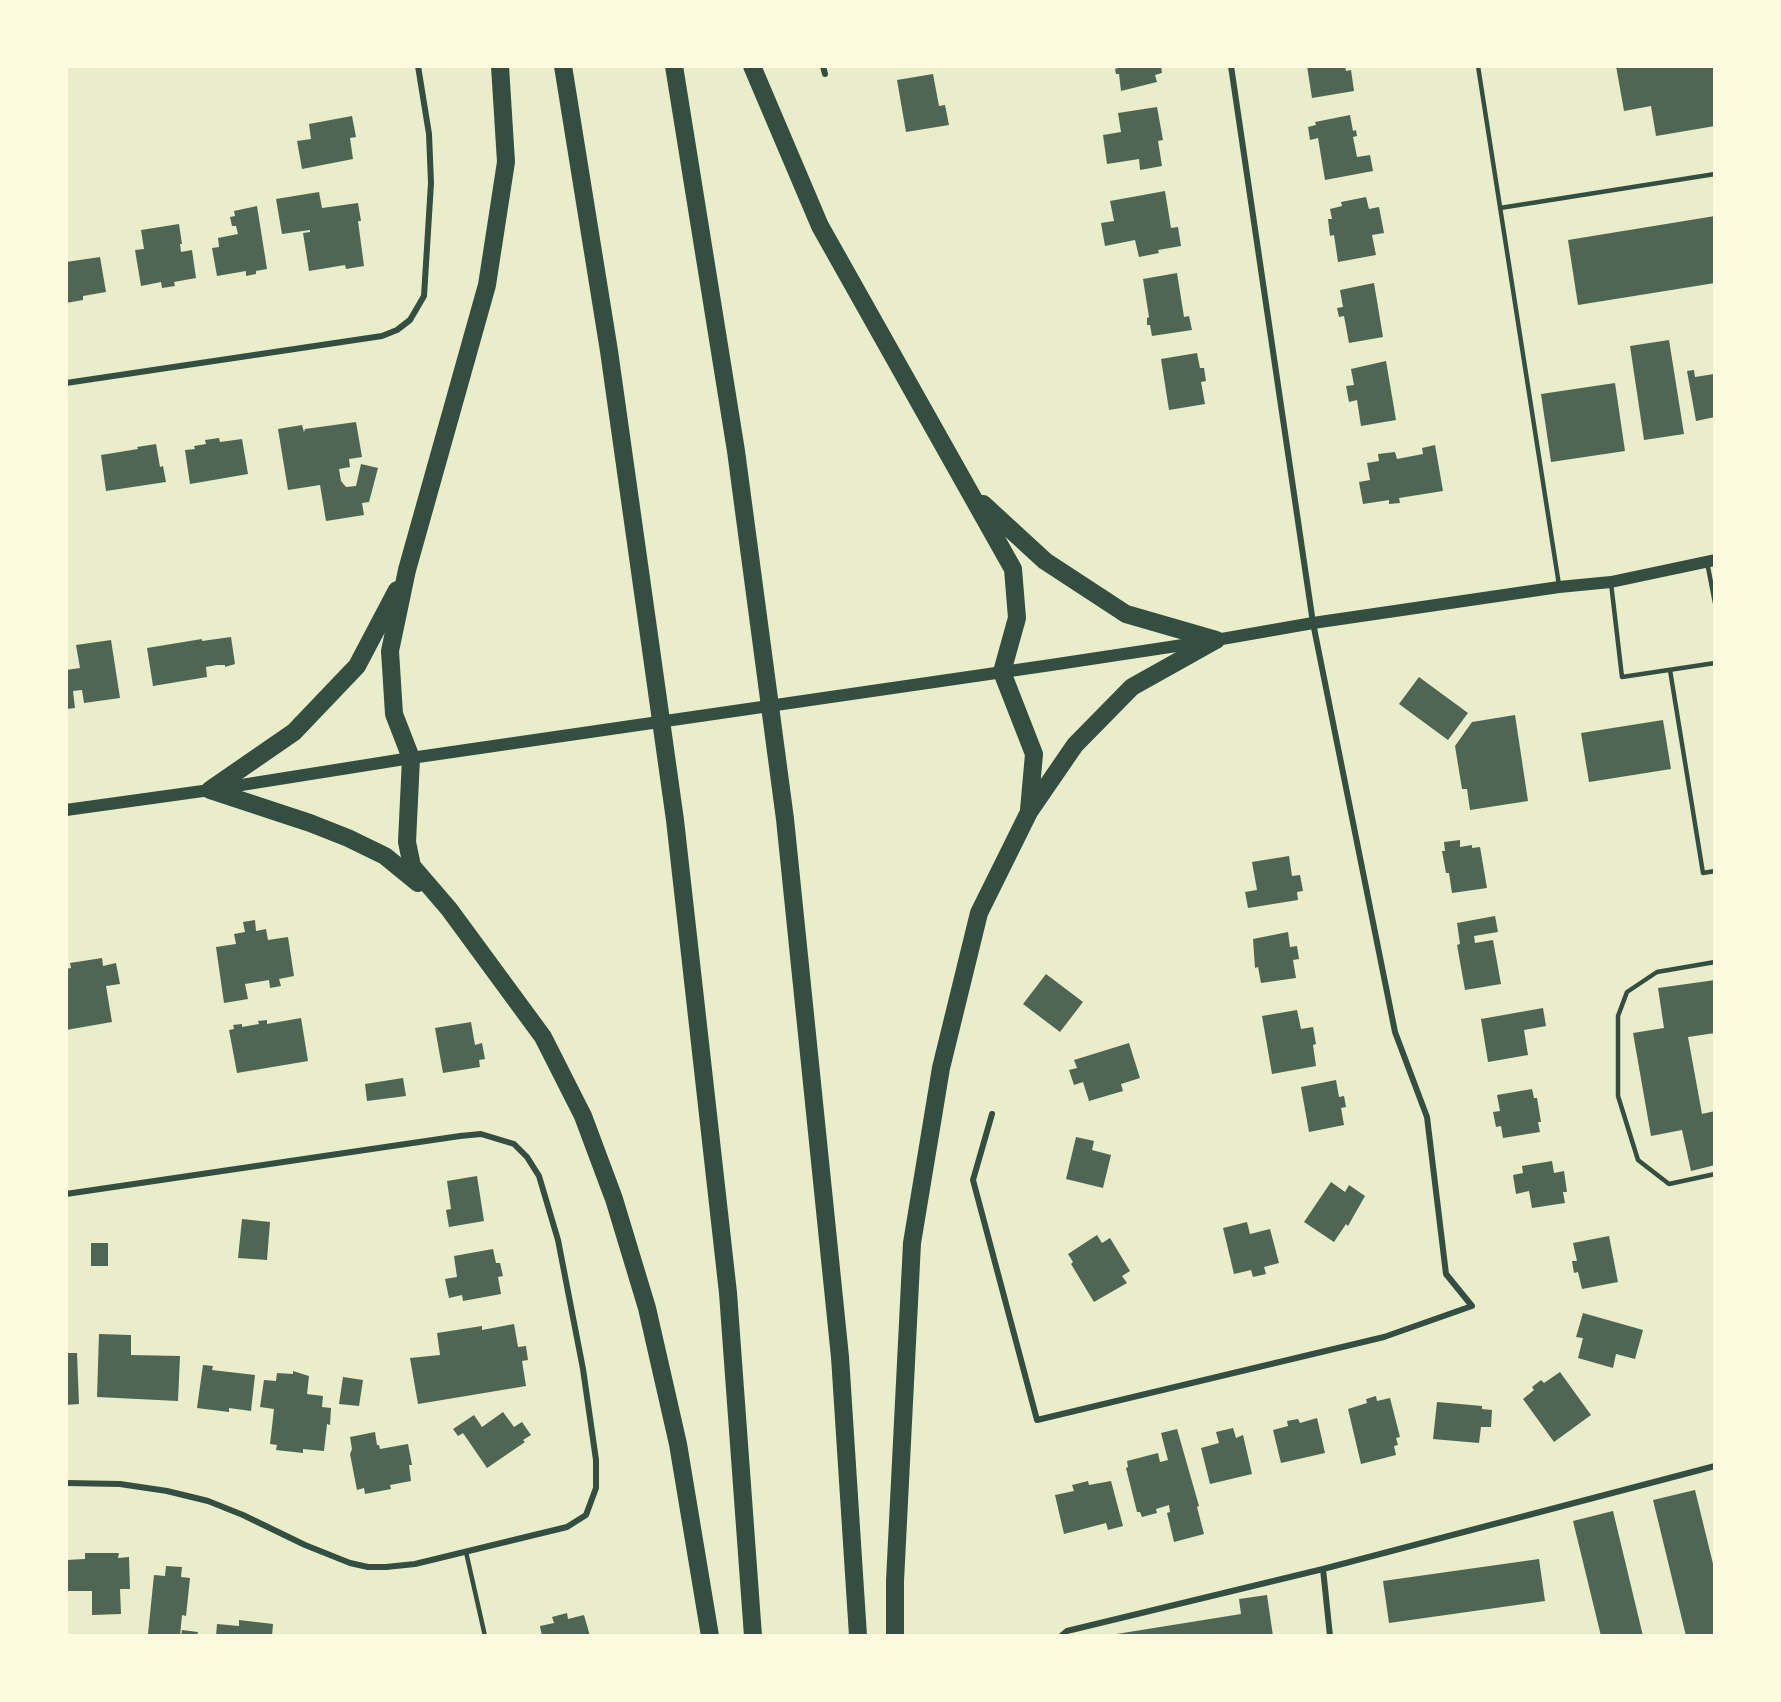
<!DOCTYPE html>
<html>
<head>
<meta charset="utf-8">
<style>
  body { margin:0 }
  #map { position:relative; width:1781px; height:1702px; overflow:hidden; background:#e9edc9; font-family:Montserrat,sans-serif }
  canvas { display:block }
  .frame { position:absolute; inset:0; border:68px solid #fefae0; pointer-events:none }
</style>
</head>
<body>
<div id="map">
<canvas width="1781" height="1702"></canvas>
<div class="frame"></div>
</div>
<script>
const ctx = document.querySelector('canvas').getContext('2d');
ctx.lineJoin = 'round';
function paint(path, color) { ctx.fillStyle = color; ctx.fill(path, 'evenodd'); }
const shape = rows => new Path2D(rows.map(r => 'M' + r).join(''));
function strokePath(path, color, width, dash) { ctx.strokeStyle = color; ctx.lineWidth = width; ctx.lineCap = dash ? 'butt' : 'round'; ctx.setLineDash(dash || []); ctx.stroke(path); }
const building = shape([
  [1117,66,1161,66,1162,73,1155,75,1157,82,1121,91,1119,74,1116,74,1115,69,1118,68],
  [1307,66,1345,66,1346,71,1351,70,1354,91,1312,98],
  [1616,66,1715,66,1715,126,1656,136,1651,106,1624,111],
  [933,74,939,106,945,105,949,125,906,132,897,80],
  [1157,107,1163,140,1158,141,1162,166,1140,170,1139,159,1107,164,1103,135,1121,132,1118,113],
  [1350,115,1353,131,1356,130,1357,136,1353,137,1357,157,1370,155,1373,171,1325,180,1318,138,1310,140,1308,127,1316,125,1315,122],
  [352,116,356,137,350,138,353,159,302,169,297,141,311,139,309,124],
  [1165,191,1171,228,1178,227,1181,246,1158,250,1159,253,1139,257,1135,240,1105,246,1101,223,1114,221,1110,201],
  [319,192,322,208,358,203,361,221,358,221,364,266,346,269,345,265,309,271,303,233,310,232,310,230,282,234,276,199],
  [1366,197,1369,209,1379,207,1384,233,1372,235,1376,255,1338,262,1334,235,1330,236,1328,219,1332,219,1330,209,1342,206,1341,202],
  [257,206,267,269,256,271,256,274,246,276,246,271,217,276,212,248,219,247,218,238,238,234,236,226,232,226,230,217,235,216,234,211],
  [1715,216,1715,283,1578,305,1568,240],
  [179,224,182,244,180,244,181,252,192,250,196,278,174,282,175,286,162,288,161,282,141,286,135,250,144,249,141,230],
  [100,257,106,292,83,296,83,300,66,303,66,262],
  [1177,273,1184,317,1189,316,1192,330,1152,336,1150,325,1147,325,1147,318,1149,317,1143,279],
  [1374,283,1383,337,1349,343,1344,316,1339,317,1337,308,1343,307,1340,290],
  [1669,340,1684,434,1644,440,1630,346],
  [1197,353,1200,368,1204,368,1206,381,1201,382,1205,404,1169,410,1161,359],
  [1386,361,1396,420,1361,426,1357,400,1349,402,1346,386,1354,385,1351,369],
  [1694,370,1695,377,1714,374,1715,417,1696,421,1687,371],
  [1615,383,1625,451,1551,462,1541,394],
  [356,422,362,457,349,459,350,467,339,469,341,481,346,487,356,486,361,464,378,468,369,502,362,503,364,515,326,521,320,485,288,490,278,429,302,425,304,432,305,429],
  [219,438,220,442,242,439,248,474,190,484,185,450,195,449,194,446,206,444,205,440],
  [156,444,160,467,163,466,166,482,106,491,101,455,138,449,137,447],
  [1435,445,1443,491,1399,498,1400,503,1389,504,1389,500,1363,504,1359,482,1370,480,1367,463,1379,461,1378,454,1395,452,1397,459,1423,454,1422,448],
  [231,637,235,664,225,667,225,665,217,665,206,667,207,677,153,686,147,648,202,639,202,641],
  [111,640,120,698,84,703,82,690,73,691,75,708,66,709,66,670,80,668,76,645],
  [1419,677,1468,713,1448,740,1399,704],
  [1515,715,1528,801,1470,810,1467,789,1462,789,1455,746,1472,722],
  [1663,720,1671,769,1589,782,1581,733],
  [1460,840,1460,847,1472,845,1472,848,1480,847,1487,888,1452,893,1449,873,1446,873,1442,851,1445,851,1444,842],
  [1289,856,1292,876,1300,875,1303,891,1297,892,1298,900,1248,908,1245,892,1257,890,1252,862],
  [1495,916,1498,932,1474,936,1475,943,1493,940,1501,984,1465,990,1457,945,1460,944,1457,923],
  [255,920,256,931,266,929,268,940,288,937,294,976,279,979,281,986,270,988,269,980,245,984,248,999,224,1003,216,947,236,944,234,934,245,932,243,922],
  [1288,932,1290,947,1297,946,1299,959,1293,960,1296,978,1261,983,1258,967,1255,968,1253,939],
  [102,958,103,966,116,963,120,984,106,986,112,1022,66,1030,66,969,71,968,70,963],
  [1046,974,1083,1002,1060,1032,1023,1004],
  [1715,980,1715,1033,1688,1037,1702,1114,1715,1111,1715,1165,1691,1171,1682,1130,1651,1136,1633,1033,1664,1028,1658,988],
  [1543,1008,1546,1026,1524,1030,1528,1055,1488,1062,1481,1019],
  [1297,1010,1301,1029,1313,1027,1316,1044,1313,1045,1316,1066,1272,1074,1262,1016],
  [301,1018,308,1061,237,1073,229,1030,234,1029,233,1025,242,1024,242,1027,259,1024,258,1021,267,1020,267,1024],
  [471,1022,475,1045,482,1043,485,1059,479,1060,480,1067,443,1073,435,1028],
  [1129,1043,1140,1078,1121,1084,1123,1091,1089,1101,1083,1082,1074,1085,1069,1070,1077,1068,1074,1060],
  [403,1078,406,1096,367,1101,365,1084],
  [1336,1080,1339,1097,1344,1096,1346,1107,1341,1108,1344,1125,1309,1132,1301,1087],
  [1532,1089,1534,1098,1537,1098,1541,1122,1538,1122,1540,1132,1503,1138,1501,1126,1496,1127,1493,1112,1500,1111,1497,1095],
  [1076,1137,1094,1141,1092,1150,1111,1155,1103,1188,1066,1179],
  [1552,1161,1554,1173,1564,1171,1567,1192,1563,1192,1565,1203,1532,1208,1529,1191,1516,1194,1513,1175,1523,1173,1522,1166],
  [477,1176,484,1221,449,1227,446,1210,451,1209,447,1181],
  [1331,1182,1345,1192,1349,1185,1365,1196,1348,1226,1346,1224,1334,1242,1304,1222],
  [242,1219,270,1222,267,1260,238,1258],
  [1247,1222,1250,1234,1270,1229,1279,1263,1264,1267,1266,1274,1253,1277,1251,1270,1234,1274,1223,1228],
  [1097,1235,1102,1243,1110,1238,1130,1271,1122,1276,1127,1283,1094,1302,1071,1264,1073,1262,1068,1254],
  [1609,1236,1618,1282,1582,1289,1578,1272,1574,1273,1572,1261,1577,1261,1573,1243],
  [91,1243,108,1243,108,1266,91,1266],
  [493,1249,496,1263,500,1263,503,1276,498,1277,501,1294,463,1301,462,1295,449,1298,445,1279,457,1277,454,1256],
  [1583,1313,1643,1330,1635,1359,1616,1354,1613,1368,1578,1358,1583,1338,1576,1337],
  [514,1324,518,1347,526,1346,528,1360,522,1361,526,1386,418,1404,410,1358,440,1355,437,1333,482,1326,482,1330],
  [99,1334,131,1335,131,1355,180,1356,178,1401,97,1397],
  [66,1353,77,1353,79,1404,66,1405],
  [203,1365,213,1366,212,1370,255,1375,251,1411,229,1408,229,1412,197,1408],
  [293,1371,309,1376,307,1394,323,1396,322,1407,331,1408,330,1425,327,1424,324,1451,303,1449,303,1453,276,1450,277,1445,270,1444,274,1409,260,1407,264,1380,276,1381,277,1373,293,1374],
  [1560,1372,1591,1415,1554,1442,1523,1399,1534,1390,1532,1387,1541,1380,1544,1383],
  [343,1377,363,1380,359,1406,339,1404],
  [1376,1396,1377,1401,1390,1398,1400,1437,1396,1438,1398,1445,1394,1446,1396,1455,1361,1464,1348,1409,1367,1403,1366,1399],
  [1437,1402,1482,1406,1482,1409,1492,1410,1491,1427,1481,1427,1479,1443,1433,1439],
  [503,1412,514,1427,522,1422,531,1435,523,1440,525,1442,487,1468,463,1433,458,1436,453,1429,474,1415,482,1427],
  [1317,1418,1325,1453,1281,1463,1273,1430,1288,1426,1287,1421,1298,1419,1300,1423],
  [1233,1428,1236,1438,1243,1435,1252,1474,1210,1484,1201,1448,1219,1443,1216,1432],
  [1177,1429,1199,1506,1197,1507,1204,1534,1174,1542,1167,1513,1170,1512,1169,1505,1156,1509,1157,1513,1142,1517,1140,1512,1137,1512,1126,1468,1128,1467,1127,1461,1158,1453,1160,1462,1168,1460,1161,1433],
  [375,1432,377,1445,379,1445,380,1449,408,1444,412,1465,409,1465,411,1481,390,1485,391,1489,365,1494,364,1488,357,1490,350,1454,352,1449,350,1437],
  [1088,1481,1089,1485,1111,1481,1123,1526,1108,1530,1106,1523,1064,1534,1055,1495,1074,1491,1072,1485],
  [1695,1490,1715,1572,1715,1636,1686,1636,1653,1500],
  [1613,1511,1643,1636,1601,1636,1573,1521],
  [85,1553,119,1553,118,1558,129,1557,130,1589,120,1589,121,1614,92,1615,92,1591,66,1591,66,1560,85,1559],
  [1539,1559,1545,1601,1389,1623,1383,1581],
  [166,1566,182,1567,181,1577,190,1578,186,1616,182,1615,180,1636,148,1634,154,1575,165,1576],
  [1267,1595,1273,1636,1104,1636,1241,1614,1239,1599],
  [567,1613,568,1619,584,1615,590,1636,542,1636,540,1626,554,1623,552,1617],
  [239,1620,273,1624,272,1636,216,1636,217,1624,239,1626],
  [182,1630,198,1632,197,1636,181,1636]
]);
const service = shape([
  [1478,66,1559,585],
  [1500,208,1715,174],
  [1707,562,1715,603],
  [1611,583,1622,677,1715,663],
  [1670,670,1703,873,1715,871],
  [1715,962,1657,972,1627,992,1618,1016,1618,1096,1638,1160,1669,1184,1715,1174],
  [466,1552,485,1636]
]);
const minor = shape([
  [823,66,825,74],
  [66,383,382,336,397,330,410,320,424,296,431,183,429,134,418,66],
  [992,1114,973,1180,1037,1420,1384,1337,1472,1306,1446,1274,1427,1117,1395,1032,1313,623,1231,66],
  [66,1194,460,1136,481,1134,514,1144,527,1157,539,1176,558,1240,583,1369,596,1460,596,1488,586,1515,567,1527,415,1564,386,1567,368,1567,350,1563,305,1545,243,1515,208,1501,167,1491,120,1484,66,1483],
  [1323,1569,1330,1636],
  [1061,1636,1067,1631,1323,1569,1715,1466]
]);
const secondary = shape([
  [66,810,210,790,411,758,1051,665,1216,640,1313,623,1559,587,1611,582,1715,560]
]);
const motorway = shape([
  [500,66,506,162,487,285,407,570,390,651,394,714,411,758,407,842,412,866,449,909,543,1037,583,1116,614,1199,647,1308,678,1444,710,1636],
  [563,66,609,351,675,820,728,1293,753,1636],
  [674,66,736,451,785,819,840,1357,858,1636],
  [752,66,820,226,1013,569,1017,618,1002,672,1034,754,1029,810],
  [983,504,1045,561,1126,614,1216,640],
  [210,790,294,732,357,666,397,590],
  [210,790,310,823,348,838,385,856,418,883],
  [895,1636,895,1581,912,1243,941,1068,979,913,1029,812,1075,745,1132,687,1216,640]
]);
paint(building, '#4f6655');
strokePath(service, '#344e41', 4.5);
strokePath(minor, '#344e41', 6);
strokePath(secondary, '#344e41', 12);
strokePath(motorway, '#344e41', 18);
</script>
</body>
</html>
